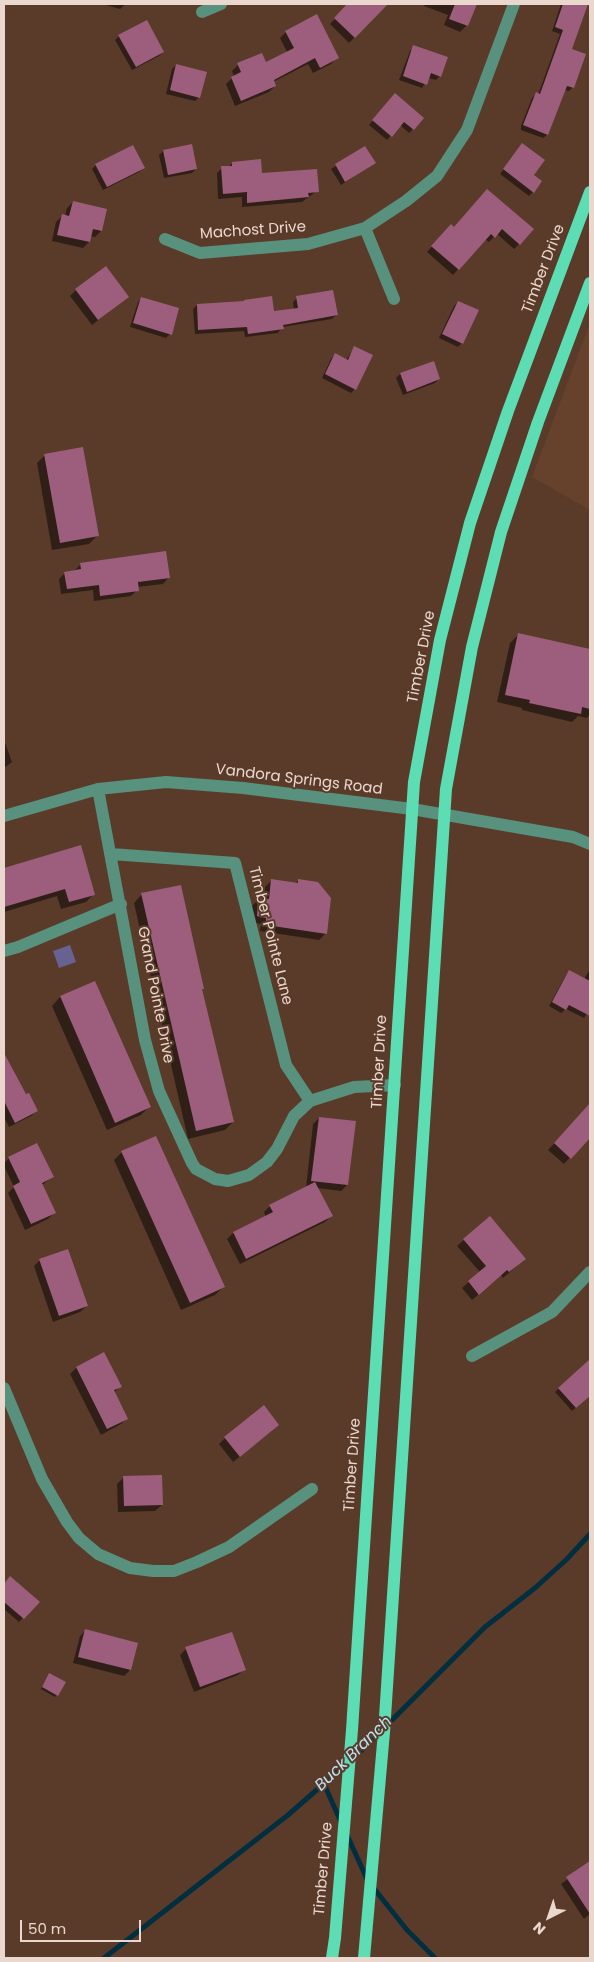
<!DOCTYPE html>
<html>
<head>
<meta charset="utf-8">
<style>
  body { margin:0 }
  #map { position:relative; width:594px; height:1962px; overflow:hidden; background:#5a3b2a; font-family:Poppins,sans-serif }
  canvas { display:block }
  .frame { position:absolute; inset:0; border:5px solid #ead7cd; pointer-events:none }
  .north { position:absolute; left:524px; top:1892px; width:50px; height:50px; -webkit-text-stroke:4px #5a3b2a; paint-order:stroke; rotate:221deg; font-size:14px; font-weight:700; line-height:20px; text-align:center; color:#ead7cd }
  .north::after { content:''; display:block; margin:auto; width:18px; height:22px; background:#ead7cd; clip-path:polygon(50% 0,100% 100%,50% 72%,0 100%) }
  .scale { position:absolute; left:20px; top:1920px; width:121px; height:22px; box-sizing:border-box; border:2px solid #ead7cd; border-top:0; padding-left:6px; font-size:15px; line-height:18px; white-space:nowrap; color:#ead7cd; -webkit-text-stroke:4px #5a3b2a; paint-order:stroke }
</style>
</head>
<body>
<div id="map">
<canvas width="594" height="1962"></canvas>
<div class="frame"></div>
<div class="north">N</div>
<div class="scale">50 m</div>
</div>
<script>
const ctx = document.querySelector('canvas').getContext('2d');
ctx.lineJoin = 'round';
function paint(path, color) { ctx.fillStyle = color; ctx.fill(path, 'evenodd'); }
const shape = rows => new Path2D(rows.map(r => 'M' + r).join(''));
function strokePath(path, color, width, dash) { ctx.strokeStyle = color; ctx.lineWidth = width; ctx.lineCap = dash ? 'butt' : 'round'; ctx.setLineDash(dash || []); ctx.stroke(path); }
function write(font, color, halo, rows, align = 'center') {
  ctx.font = font + ' Poppins,sans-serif'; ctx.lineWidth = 4; ctx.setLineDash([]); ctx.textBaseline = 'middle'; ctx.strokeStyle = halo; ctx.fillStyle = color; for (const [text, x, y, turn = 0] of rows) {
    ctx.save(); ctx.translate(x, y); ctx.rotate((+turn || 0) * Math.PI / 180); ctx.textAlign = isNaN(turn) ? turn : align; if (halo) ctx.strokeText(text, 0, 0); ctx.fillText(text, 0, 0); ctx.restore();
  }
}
const built = shape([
  [590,323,590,510,532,477]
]);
const green = shape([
  [70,945,76,962,59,968,53,951]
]);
const shadow = shape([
  [102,4,126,4,120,9],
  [349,4,382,4,380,7,382,9,349,43,330,24],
  [425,4,475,4,467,25,460,32,444,25,448,15,424,6],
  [561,4,587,4,571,50,573,87,569,91,564,90,547,135,543,138,521,130,521,126,532,98,536,94,538,95,560,34,552,31],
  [286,32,337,57,331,64,313,73,308,64,273,82,275,86,269,92,235,106,226,84,234,76,232,71,238,65,265,64,287,52,280,38],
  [119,36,163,52,159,56,132,70,115,40],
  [414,47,440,76,436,80,428,78,422,88,399,80,410,51],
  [176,65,199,97,195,101,166,94,172,69],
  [391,99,413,129,409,133,400,125,387,140,369,125],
  [365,148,374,163,341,185,331,169],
  [519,149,532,175,533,192,529,196,500,174],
  [163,151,196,169,192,173,164,178,159,155],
  [233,163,261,174,317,191,302,202,242,207,242,197,218,199,217,173,222,168,228,167],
  [96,165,143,168,139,172,103,190,92,169],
  [482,196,519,244,514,249,497,234,489,242,485,239,453,275,427,252,446,231,454,228],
  [73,202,101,231,95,237,90,236,89,242,83,248,52,241,56,222,62,216,65,216,67,208],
  [76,290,127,297,92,325,70,296],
  [142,298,170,334,166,338,130,327,138,302],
  [297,298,336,315,332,319,282,327,278,333,245,337,244,331,195,334,193,309,197,305,273,312,294,310,293,302],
  [458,302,462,343,458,347,439,338,454,306],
  [355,347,355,389,351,393,322,378,331,359,335,355,346,360],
  [433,363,439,379,435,383,403,395,396,378,400,374],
  [45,455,97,536,89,544,52,550,37,463],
  [81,564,169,577,163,584,137,587,137,590,131,596,94,601,93,590,61,594,59,579,65,573,75,570],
  [518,635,590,651,590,714,587,718,578,716,572,722,522,710,522,708,497,702,510,643],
  [4,740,12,762,4,768],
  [80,847,94,894,86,902,61,909,57,896,4,912,4,869],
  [299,880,325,934,319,940,260,931,261,924,251,922,252,906,258,900,264,900,265,887,271,881,295,884],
  [142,894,203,988,201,990,233,1122,225,1130,188,1139,134,903],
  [590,969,590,1009,584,1018,566,1009,561,1013,549,1006,566,975,570,971,584,979],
  [95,983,149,1107,141,1115,107,1130,52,1006,60,997],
  [8,1064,25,1096,37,1111,31,1116,9,1127,4,1117,4,1066],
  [590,1105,590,1136,564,1164,548,1150],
  [319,1118,347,1185,341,1191,317,1188,331,1216,325,1222,240,1264,227,1239,233,1233,266,1217,264,1212,270,1206,306,1188,313,1124],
  [155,1137,223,1287,215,1295,181,1310,114,1160,122,1152],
  [9,1158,52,1177,41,1186,54,1213,48,1219,25,1230,8,1193,14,1187,4,1166,4,1163],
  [489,1218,518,1265,503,1278,501,1275,472,1300,462,1288,480,1272,457,1246],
  [40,1260,87,1306,80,1312,53,1322,34,1266],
  [104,1354,120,1386,114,1393,127,1418,121,1424,101,1435,70,1374,76,1368],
  [585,1365,590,1371,590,1395,572,1411,555,1392],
  [272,1431,233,1462,219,1444,225,1438],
  [124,1477,162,1505,155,1511,118,1512,117,1484],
  [10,1578,38,1602,19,1622,4,1609,4,1585],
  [86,1630,137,1644,130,1670,124,1676,73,1663,80,1636],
  [186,1649,244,1669,238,1675,194,1692,180,1655],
  [48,1676,64,1683,55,1697,41,1689],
  [590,1863,590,1914,584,1919,561,1884]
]);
const stream = shape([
  [387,1725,485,1627,535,1588,567,1559,590,1534],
  [324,1784,341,1822],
  [347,1835,367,1879],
  [372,1886,407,1930,435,1958],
  [104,1958,288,1815,359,1753,381,1731]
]);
const building = shape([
  [347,4,388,4,355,38,334,18],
  [455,4,477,4,468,26,449,19],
  [563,4,588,4,572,49,586,54,574,88,567,86,548,135,523,125,536,92,540,94,563,30,555,27],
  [317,14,339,58,320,68,315,58,274,80,276,86,241,101,231,77,241,72,237,63,262,53,266,62,294,48,285,31],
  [147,20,164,52,136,67,118,35],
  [413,45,448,57,441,77,431,73,427,85,403,76],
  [176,64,207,72,200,98,170,90],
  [395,93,424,118,414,130,404,122,392,137,372,120],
  [522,143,545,160,534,175,542,181,534,193,503,169],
  [192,144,197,169,168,175,163,150],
  [133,145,145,168,107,187,95,164],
  [365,146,376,163,345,182,335,164],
  [261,159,262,173,317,169,319,192,308,193,309,197,247,203,247,192,223,194,221,166,232,166,232,162],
  [487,189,534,229,520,245,502,229,495,238,491,234,459,270,431,246,451,224,454,227],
  [73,201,107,209,102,231,93,229,90,242,57,235,62,214,69,216],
  [106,266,129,297,98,320,75,289],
  [333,290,338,315,283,325,284,329,248,334,247,327,198,330,197,304,244,301,244,300,272,296,274,311,298,308,296,296],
  [141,297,179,308,172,335,133,323],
  [458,301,479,310,463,344,442,334],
  [354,346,373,355,356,390,325,374,335,353,348,360],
  [434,361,440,379,407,392,400,373],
  [83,447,99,536,60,543,44,454],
  [166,551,170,578,138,582,139,591,100,596,99,585,67,589,64,572,81,569,80,563],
  [518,633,590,649,590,709,582,707,581,714,529,703,530,700,505,695],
  [81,845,95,895,69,902,65,889,4,907,4,868],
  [271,879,298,883,298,879,318,882,331,898,327,934,266,925,266,918,257,916,258,899,269,899],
  [181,885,204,989,202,989,234,1122,196,1131,141,893],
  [569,970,590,981,590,1016,569,1005,566,1010,552,1002],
  [95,981,151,1107,115,1123,60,996],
  [4,1053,26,1094,29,1093,38,1111,15,1123,4,1101],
  [590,1103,590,1138,571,1159,554,1143],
  [319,1117,356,1121,348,1185,311,1181],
  [156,1136,225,1287,190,1303,121,1151],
  [37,1143,54,1177,42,1183,56,1213,31,1224,13,1186,20,1182,8,1157],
  [315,1182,333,1216,246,1259,233,1232,273,1212,269,1205],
  [490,1216,526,1259,509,1272,507,1270,479,1295,468,1281,486,1266,463,1239],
  [68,1249,88,1306,59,1316,39,1259],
  [104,1352,122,1387,114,1390,128,1419,107,1429,76,1367],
  [590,1359,590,1396,576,1408,558,1388],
  [264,1405,279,1425,240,1457,224,1437],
  [162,1475,163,1505,124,1506,123,1476],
  [10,1576,40,1602,24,1619,4,1602,4,1584],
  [85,1629,138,1643,131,1670,78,1657],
  [232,1632,246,1670,200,1687,185,1647],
  [49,1673,66,1682,58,1696,42,1687],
  [590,1861,590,1914,566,1877]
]);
const minor = shape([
  [202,12,221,4],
  [365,228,394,299],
  [165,239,200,253,308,244,365,228,406,201,437,176,467,130,514,4],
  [98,789,145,1040,159,1091,192,1163,196,1169,215,1179,228,1181,249,1175,267,1162,277,1149,294,1116,310,1101,354,1087,395,1085],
  [4,816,98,789,166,782,243,788,412,809,573,837,590,844],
  [111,854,235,863,286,1065,310,1101],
  [4,951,18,947,121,904],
  [472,1356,552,1312,590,1272],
  [4,1388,42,1479,67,1522,79,1538,98,1554,130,1568,153,1571,174,1571,197,1562,229,1547,312,1489]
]);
const major = shape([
  [332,1958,335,1938,352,1730,414,782,440,640,470,523,508,411,590,192],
  [364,1958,384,1732,446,789,472,647,501,532,538,422,590,283]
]);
const streetNames = [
  ["Machost Drive",253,231,-4],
  ["Timber Drive",544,269,-69],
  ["Timber Drive",422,657,-79],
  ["Vandora Springs Road",299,780,7],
  ["Timber Pointe Lane",270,936,76],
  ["Grand Pointe Drive",155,995,79],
  ["Timber Drive",380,1062,-87],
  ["Timber Drive",353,1465,-86],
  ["Timber Drive",324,1869,-85]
];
const waterNames = [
  ["Buck Branch",354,1754,-44]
];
paint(built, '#66412c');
paint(green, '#686292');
paint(shadow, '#0007');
strokePath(stream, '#022f40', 5);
paint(building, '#9d5e7e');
strokePath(minor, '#58917d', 12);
strokePath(major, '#5cddb4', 12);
write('15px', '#ead7cd', '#5a3b2a', streetNames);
write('italic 16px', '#bde4f7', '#5a3b2a', waterNames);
</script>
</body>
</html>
